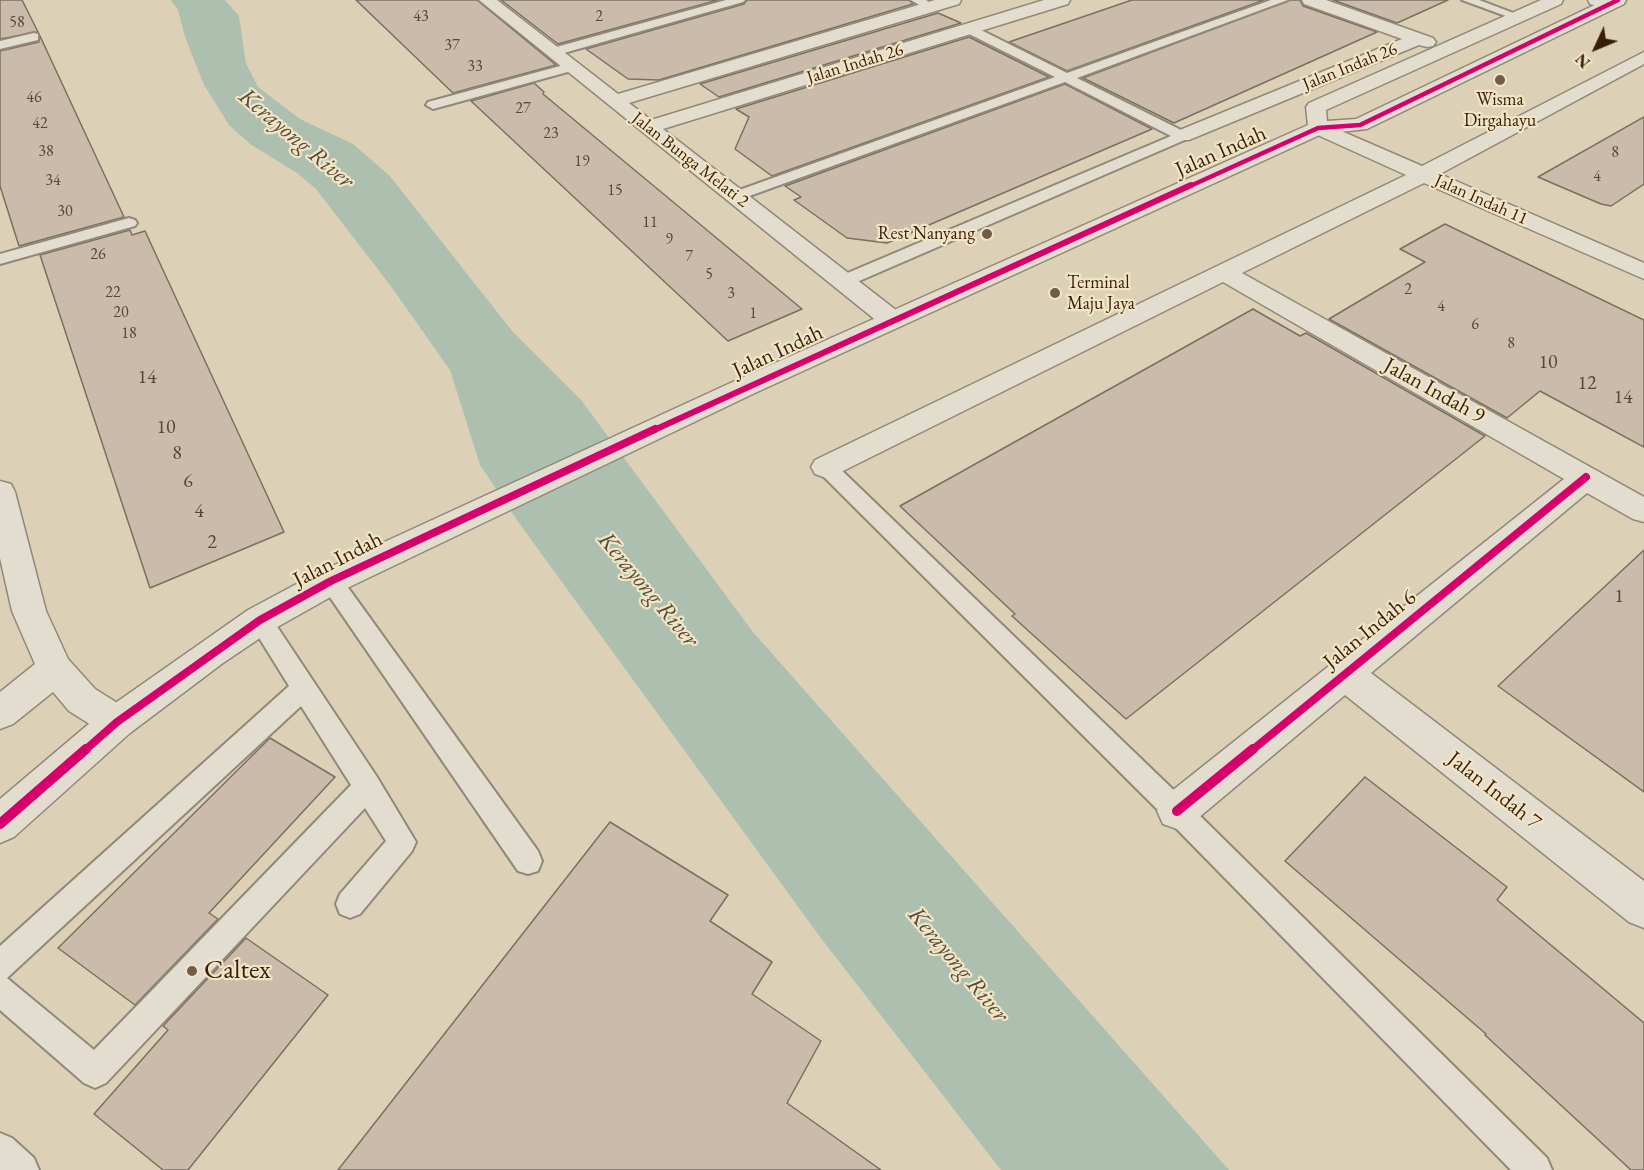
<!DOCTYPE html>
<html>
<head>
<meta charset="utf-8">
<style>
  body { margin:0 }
  #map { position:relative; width:1644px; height:1170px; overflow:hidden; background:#dcd1b7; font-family:"EB Garamond",serif }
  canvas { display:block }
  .north { position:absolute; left:1566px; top:18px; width:60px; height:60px; -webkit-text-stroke:4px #f2e5c6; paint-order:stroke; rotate:226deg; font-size:16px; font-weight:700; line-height:24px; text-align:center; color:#381d0b }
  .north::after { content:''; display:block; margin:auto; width:21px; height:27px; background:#381d0b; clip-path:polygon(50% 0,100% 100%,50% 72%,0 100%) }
</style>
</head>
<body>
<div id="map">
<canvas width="1644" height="1170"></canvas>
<div class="north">N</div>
</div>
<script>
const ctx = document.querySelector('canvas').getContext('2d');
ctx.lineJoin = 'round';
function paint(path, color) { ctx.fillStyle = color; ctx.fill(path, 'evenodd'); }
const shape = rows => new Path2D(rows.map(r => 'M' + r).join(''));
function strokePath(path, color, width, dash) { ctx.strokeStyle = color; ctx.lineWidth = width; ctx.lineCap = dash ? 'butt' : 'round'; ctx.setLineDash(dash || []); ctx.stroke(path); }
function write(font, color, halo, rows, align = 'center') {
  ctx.font = font + ' "EB Garamond",serif'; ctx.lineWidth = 4.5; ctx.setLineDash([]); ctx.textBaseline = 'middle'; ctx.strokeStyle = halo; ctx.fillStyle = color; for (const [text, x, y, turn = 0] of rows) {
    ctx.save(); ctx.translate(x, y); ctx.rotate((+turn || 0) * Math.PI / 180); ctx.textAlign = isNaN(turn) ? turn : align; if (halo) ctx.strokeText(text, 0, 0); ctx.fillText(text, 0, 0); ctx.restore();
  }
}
const water = shape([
  [171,0,225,0,239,16,246,63,258,87,300,119,353,144,389,175,513,332,581,400,753,632,1229,1170,1001,1170,820,937,519,523,480,465,450,370,390,285,316,189,297,173,250,144,229,125,204,85,185,37,178,10]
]);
const building = shape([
  [0,0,22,0,38,32,0,39,0,0],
  [356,0,477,0,556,65,453,93,356,0],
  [501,0,718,0,558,44,501,0],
  [747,0,909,0,913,4,659,80,628,79,586,49,744,4,747,0],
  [1132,0,1264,0,1067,71,1009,42,1132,0],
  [1290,0,1300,0,1303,6,1377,32,1174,123,1083,78,1290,0],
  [1333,0,1448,0,1397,23,1333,0],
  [938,13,961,23,719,97,700,84,938,13],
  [40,36,124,217,19,246,0,186,0,51,39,42,40,36],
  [969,37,1049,77,772,176,735,149,749,117,736,109,969,37],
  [534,83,544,92,543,94,802,309,728,341,471,101,534,83],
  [1065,84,1152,129,887,243,847,238,794,200,801,197,785,186,1065,84],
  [1644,117,1644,184,1611,206,1601,204,1538,177,1644,117],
  [1445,224,1644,320,1644,447,1540,391,1507,418,1329,319,1425,262,1400,249,1445,224],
  [130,230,132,235,145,231,284,532,150,588,40,255,130,230],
  [1253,309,1300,336,1306,333,1485,436,1126,719,1012,616,1015,614,900,506,1253,309],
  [1644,550,1644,792,1498,686,1644,550],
  [270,738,335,777,209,913,218,919,135,1005,58,948,270,738],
  [1365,777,1507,887,1497,900,1644,1023,1644,1170,1631,1170,1485,1035,1486,1034,1285,861,1365,777],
  [610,822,728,895,710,921,772,962,752,994,821,1041,787,1103,881,1170,338,1170,610,822],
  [246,938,328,995,188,1170,163,1170,94,1114,168,1030,163,1026,246,938]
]);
const service = shape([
  [726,0,745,0,743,2,557,55,553,56,547,52,549,49,726,0],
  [911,0,926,0,936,7,934,9,926,9,911,0],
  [1271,0,1288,0,1077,78,1187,133,1189,136,1187,139,850,285,838,285,836,281,838,277,1171,136,1065,82,741,199,736,201,728,196,731,193,1055,77,965,32,965,26,973,26,1067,73,1271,0],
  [1462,0,1479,0,1524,17,1518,21,1514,19,1462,0],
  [34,33,38,34,38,40,0,49,0,41,34,33],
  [571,63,577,67,575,70,433,109,426,105,428,102,571,63],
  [129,218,135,220,137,223,135,226,0,264,0,254,129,218],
  [826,460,833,462,1186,802,1547,1158,1552,1170,1511,1170,1168,820,819,472,816,467,819,462,826,460],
  [331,572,339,575,538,851,542,861,538,871,528,874,518,871,323,587,320,581,323,575,331,572],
  [260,611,268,613,377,777,416,842,412,851,360,914,350,918,340,914,336,904,340,894,386,841,365,808,106,1083,95,1088,84,1083,0,1010,0,946,289,686,248,620,252,613,260,611],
  [301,706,351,785,94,1050,7,978,301,706],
  [0,1133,12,1138,34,1158,39,1170,0,1170,0,1133]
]);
const minor = shape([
  [479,0,497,0,618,94,935,0,961,0,959,4,629,103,651,120,1044,0,1070,0,1068,4,663,129,901,314,905,320,901,326,892,328,883,326,479,0],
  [1302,0,1326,0,1433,38,1436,42,1433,46,1427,47,1419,45,1189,140,1175,140,1172,136,1175,132,1402,39,1304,4,1302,0],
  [1588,0,1613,0,1616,4,1608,9,1590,4,1588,0],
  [1644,52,1644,64,1440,174,1644,263,1644,279,1424,183,1242,273,1644,497,1644,522,1633,519,1587,493,1371,673,1644,881,1644,928,1629,922,1345,695,1191,824,1177,829,1163,824,1157,811,1163,798,1564,479,1223,282,837,474,826,478,815,474,811,467,815,460,1406,175,1311,132,1308,128,1311,124,1325,124,1422,166,1644,52],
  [0,481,11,484,15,492,46,611,68,659,95,689,130,711,135,722,130,733,117,738,104,733,69,711,53,692,13,724,0,729,0,692,35,664,12,611,0,558,0,481]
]);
const tertiary = shape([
  [1541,0,1563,0,1561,4,1326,110,1327,121,1356,119,1605,0,1626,0,1624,4,1367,129,1322,134,757,392,343,590,272,630,223,663,130,733,14,837,0,843,0,799,104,711,248,610,319,572,737,380,1308,125,1306,107,1309,103,1541,0]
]);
const cyclewayFar3 = shape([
  [1188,187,1318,128,1360,125,1618,0]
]);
const cyclewayFar2 = shape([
  [652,431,1191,185]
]);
const cyclewayFar1 = shape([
  [84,751,117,722,260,620,331,581,655,429],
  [1251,751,1586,477]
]);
const cycleway = shape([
  [1177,811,1253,749],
  [0,824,86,749]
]);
const markers = [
  [1500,80,6,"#715c47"],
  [987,234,6,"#715c47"],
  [1055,293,6,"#715c47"],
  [192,971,6,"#715c47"]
];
const farNumbernames = [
  ["43",421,17],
  ["2",599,17],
  ["58",17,23],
  ["37",452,46],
  ["33",475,67],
  ["46",34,98],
  ["27",523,109],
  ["42",40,124],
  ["23",551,134],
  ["38",46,152],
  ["8",1615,153],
  ["19",582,162],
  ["4",1597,177],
  ["34",53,181],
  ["15",615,191],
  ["30",65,212],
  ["11",650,223],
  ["9",669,240],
  ["26",98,255],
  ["7",689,257],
  ["5",709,275],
  ["2",1408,290],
  ["22",113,293],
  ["3",731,294],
  ["4",1441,307],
  ["20",121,313],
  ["1",753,314],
  ["6",1475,325],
  ["18",129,334],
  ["8",1511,344]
];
const farStreetnames = [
  ["Jalan Indah 26",855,64,-17],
  ["Jalan Indah 26",1350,67,-22],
  ["Jalan Bunga Melati 2",690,160,38],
  ["Jalan Indah 11",1481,200,24]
];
const farPoinames = [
  ["Wisma",1500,100],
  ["Dirgahayu",1500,121],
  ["Rest Nanyang",975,234,"right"],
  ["Terminal",1067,283,"left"],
  ["Maju Jaya",1067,304,"left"]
];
const numberNames = [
  ["10",1548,363],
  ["14",147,378],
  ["12",1587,384],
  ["14",1623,398],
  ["10",166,428],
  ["8",177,454],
  ["6",188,482],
  ["4",199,512],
  ["2",212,543],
  ["1",1619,597]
];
const streetNames = [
  ["Jalan Indah",1221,152,-24],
  ["Jalan Indah",778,352,-25],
  ["Jalan Indah 9",1434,391,29],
  ["Jalan Indah",338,560,-27],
  ["Jalan Indah 6",1370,630,-39],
  ["Jalan Indah 7",1494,791,38]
];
const waterNames = [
  ["Kerayong River",296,139,40],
  ["Kerayong River",648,590,50],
  ["Kerayong River",958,965,50]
];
const nearPoinames = [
  ["Caltex",204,971]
];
paint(water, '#adc0b0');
paint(building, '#cbbbaa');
strokePath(building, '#7a7061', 1.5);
strokePath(service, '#918877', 4);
strokePath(minor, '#918877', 3);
strokePath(tertiary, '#918877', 3);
paint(service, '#e3ddd0');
paint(minor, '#e3ddd0');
paint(tertiary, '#e3ddd0');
strokePath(cyclewayFar3, '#d6006c', 4.5);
strokePath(cyclewayFar2, '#d6006c', 6);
strokePath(cyclewayFar1, '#d6006c', 8);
strokePath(cycleway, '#d6006c', 10);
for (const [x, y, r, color] of markers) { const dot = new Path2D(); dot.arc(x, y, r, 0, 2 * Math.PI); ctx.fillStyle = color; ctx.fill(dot); strokePath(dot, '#f2e5c6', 2); }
write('16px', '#5e4534', null, farNumbernames);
write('18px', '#381d0b', '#f2e5c6', farStreetnames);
write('18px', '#381d0b', '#f2e5c6', farPoinames);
write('20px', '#5e4534', null, numberNames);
write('22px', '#381d0b', '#f2e5c6', streetNames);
write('italic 24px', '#554c3c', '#f2e5c6', waterNames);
write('27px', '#381d0b', '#f2e5c6', nearPoinames, 'left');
</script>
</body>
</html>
